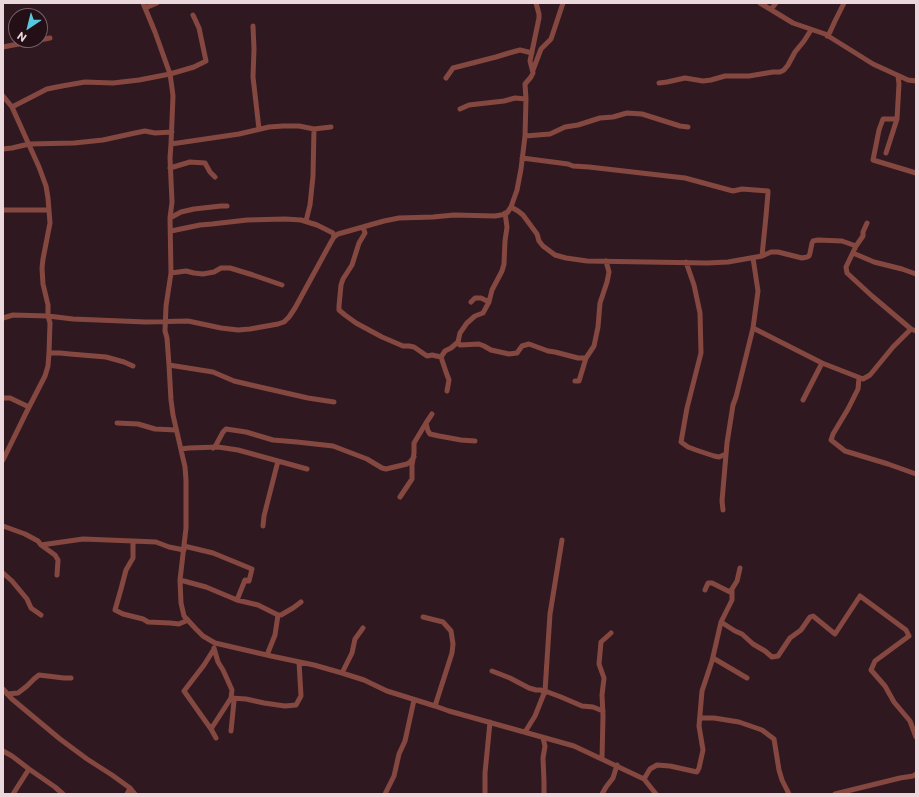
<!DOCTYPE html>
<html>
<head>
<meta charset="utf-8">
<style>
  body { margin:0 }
  #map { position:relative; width:919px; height:797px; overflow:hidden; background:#301820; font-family:Commissioner,sans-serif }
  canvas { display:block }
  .frame { position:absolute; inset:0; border:4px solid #ead8dd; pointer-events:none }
  .north { position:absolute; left:8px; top:8px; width:40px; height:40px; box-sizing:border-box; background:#250f16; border:1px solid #745f66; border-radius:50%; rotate:215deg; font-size:11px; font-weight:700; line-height:16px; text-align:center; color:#ead8dd }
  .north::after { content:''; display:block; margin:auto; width:14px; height:18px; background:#56c9e1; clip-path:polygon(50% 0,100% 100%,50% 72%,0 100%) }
</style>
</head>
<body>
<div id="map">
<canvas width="919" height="797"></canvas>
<div class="frame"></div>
<div class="north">N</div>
</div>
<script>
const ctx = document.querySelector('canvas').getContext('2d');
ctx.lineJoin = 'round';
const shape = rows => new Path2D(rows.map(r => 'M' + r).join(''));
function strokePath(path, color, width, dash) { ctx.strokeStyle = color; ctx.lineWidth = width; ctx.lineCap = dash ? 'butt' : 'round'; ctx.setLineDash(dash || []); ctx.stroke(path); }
const minor = shape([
  [143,3,155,32,170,74,172,88,173,96,171,144,170,158,172,202,170,218,171,273,166,306,165,331,167,338,169,365,171,400,173,415,185,467,186,480,186,528,180,580,181,603,184,616,196,629,203,636,215,643,271,656,314,665,342,673,364,680,387,691,435,706,449,711,574,746,644,779,656,794],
  [760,3,793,23,825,34,873,64,908,80,916,81],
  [145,8,157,3],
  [772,10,772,8,776,3],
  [253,26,254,49,253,77,259,129],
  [827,36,830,32,835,21,844,3],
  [3,47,50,38],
  [533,70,541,49,551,39,563,3],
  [898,76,899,84,897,119,883,119,879,130,873,160,916,173],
  [446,78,453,68,496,57,509,53,520,50,532,53],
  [659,83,667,82,685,78,703,81,711,80,725,76,749,76,773,72,780,72,784,70,788,65,795,52,804,41,811,30],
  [3,96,12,107,39,167,46,186,48,198,50,223,43,259,42,268,43,284,48,305,48,316,50,323,49,353,48,366,45,376,26,413,3,460],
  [12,107,47,89,62,86,85,82,113,83,139,80,170,74,194,67,206,61,199,28,193,15],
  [460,109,469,105,504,101,515,98,526,99],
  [525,136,550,134,565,127,578,125,600,118,613,117,627,113,642,114,680,126,688,127],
  [171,144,239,134,269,127,283,126,299,126,314,129],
  [3,149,12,148,29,144,74,143,103,140,135,133,145,131,155,133,172,132],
  [886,153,897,119],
  [522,158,568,164,573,166,589,167,685,178,733,191,742,189,768,191,768,193,766,216,762,256],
  [170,168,190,162,205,163,210,172,215,177],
  [511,207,518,211,523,215,537,234,539,241,543,246,555,255,566,258,587,261,707,263,728,262,762,256,771,252,778,252,802,258,807,257,809,256,810,253,812,243,813,241,818,240,842,241,856,246],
  [3,210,49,210],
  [170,218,181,212,194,209,221,206,227,206],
  [306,221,310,205,313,176,314,129,331,127],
  [867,223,863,232,863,236,856,246,846,267,847,273,872,296,911,329,916,331],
  [363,227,365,233,359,243,352,265,343,279,341,285,339,306,339,310,345,315,356,323,382,337,403,346,409,346,414,347,427,356,432,355,441,357],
  [171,231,200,225,212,224,247,220,285,219,301,220,317,225,333,233,334,237],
  [853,253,874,262,902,269,916,274],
  [686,262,694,285,700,313,701,353,687,408,681,442,688,447,696,450,714,456,719,457,726,454],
  [171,273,186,271,194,273,203,274,214,272,221,268,230,268,253,275,282,285],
  [471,302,475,298,481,298,489,302],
  [3,318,13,315,48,316,73,319,146,322,188,321,221,328,238,330,250,329,278,324,284,322,289,317,295,308,331,242,334,237,338,234,384,221,399,218,433,217,454,215,495,216,501,215,507,213,511,207,517,190,521,169,525,136,526,99,525,84,531,77,533,73,530,61,539,18,539,14,536,3],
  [753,328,822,363,863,379,870,375,893,347,911,329],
  [458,342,460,333,467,323,475,316,483,313,489,302,492,290,502,271,504,264,505,241,507,227,505,213],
  [49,353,60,353,70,354,106,357,124,362,133,366],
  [169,365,213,372,234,381,251,385,308,398,334,402],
  [859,378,858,389,848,409,833,434,831,440,845,451,888,464,916,474],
  [575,381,579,381,586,358,594,346,598,327,600,303,607,282,609,272,606,261],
  [447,391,449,380,446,372,441,357,445,351,451,348,458,342,460,345,479,344,484,346,491,350,509,354,517,353,522,346,529,344,548,351,555,352,578,358,586,358],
  [3,398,10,398,29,407],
  [803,400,822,363],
  [432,414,426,423,428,431,430,434,439,436,461,440,475,441],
  [117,423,138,424,155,429,176,430],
  [213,448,216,445,223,432,226,429,246,432,273,440,297,442,333,446,367,459,382,468,386,469,407,464,410,462,414,457],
  [181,449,189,448,218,447,238,450,307,469],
  [400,497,412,479,412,465,414,453,414,443,426,423],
  [723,510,722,501,727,443,733,405,736,397,753,328,758,291,753,258],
  [3,526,25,534,38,541,41,545,55,555,58,560,57,575],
  [263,526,264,516,278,461],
  [41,545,83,539,133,541],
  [184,546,213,553,252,569,249,581,245,580,237,600],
  [184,550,169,547,156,542,133,541,133,558,126,570,121,589,115,610,123,614,143,619,148,622,170,623,179,624,188,620],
  [3,573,12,581,27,599,31,608,41,615],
  [180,580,206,587,237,600,258,605,278,615,281,615,293,608,301,602],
  [705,590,708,583,712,583,730,592,732,589],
  [423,617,443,622,451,631,453,644,452,653,435,706],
  [721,622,735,631,742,634,753,644,765,651,772,657,778,656,790,638,801,630,810,617,813,616,835,634,860,596,906,630,909,636,875,661,871,670,885,686,894,702,910,721,916,737],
  [214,648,218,662,223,670,228,681,232,690,231,698,234,701,231,731],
  [267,655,275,635,278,615],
  [713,658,747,678],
  [492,671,510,678,529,688,536,690,541,690,545,693],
  [342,673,352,653,355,639,363,628],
  [3,689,12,699,60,739,87,759,112,775,130,788,135,794],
  [545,691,561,697,582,706,593,707,603,711],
  [7,694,18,693,27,686,34,679,39,675,64,678,71,678],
  [700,718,714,718,739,722,762,730,774,739,779,770,782,780,789,794],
  [211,729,184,691,204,665,214,649],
  [525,732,535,716,545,691,550,614,562,540],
  [216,738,211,729,231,698,246,699,264,703,285,706,296,705,301,696,299,662],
  [543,738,545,746,543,758,544,781,544,794],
  [3,751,12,756,29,769],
  [602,758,603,716,602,695,604,678,599,664,601,642,611,633],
  [644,779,650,769,657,765,670,766,697,772,699,768,703,750,699,726,702,691,712,661,721,622,732,600,732,589,737,581,740,568],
  [13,794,29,769,55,787,63,794],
  [127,794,130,788],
  [385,794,394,776,399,754,405,741,414,700],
  [485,794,485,773,490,722],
  [602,794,606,787,613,778,617,765],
  [835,794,900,778,913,776,916,774]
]);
strokePath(minor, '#844840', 5);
</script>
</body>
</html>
